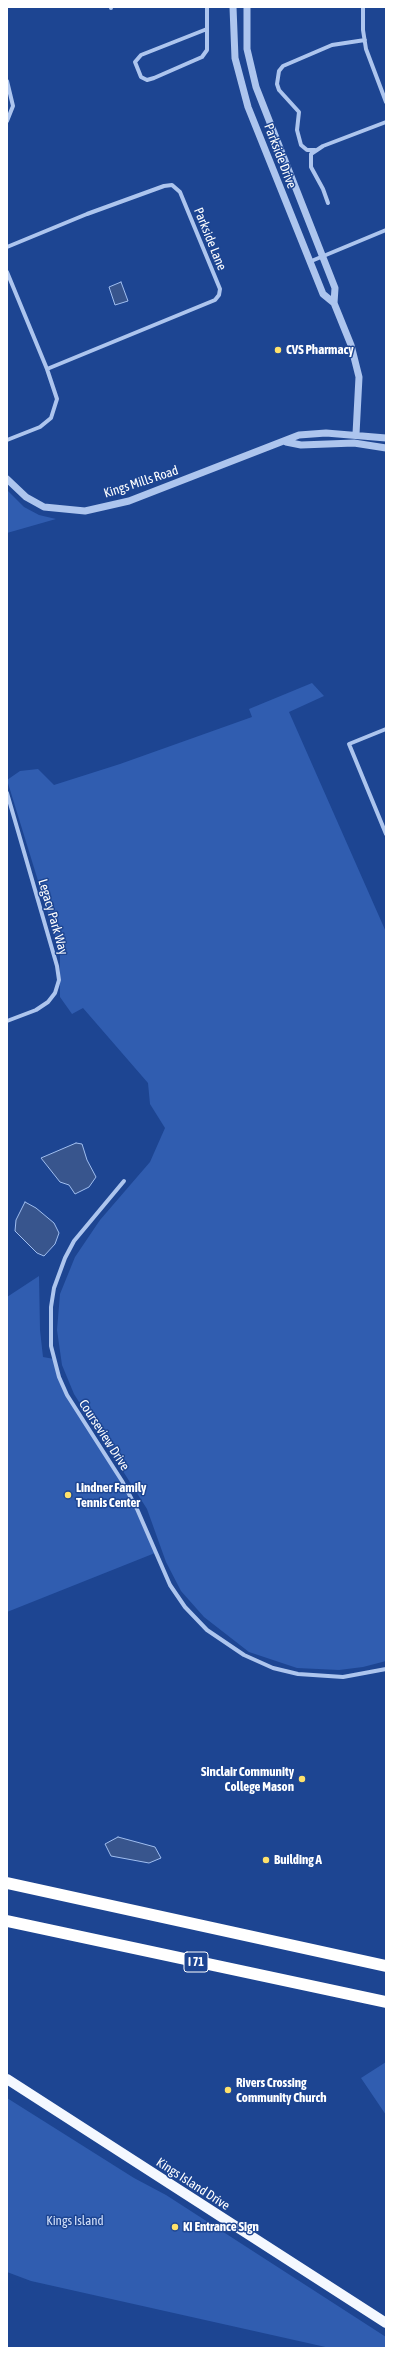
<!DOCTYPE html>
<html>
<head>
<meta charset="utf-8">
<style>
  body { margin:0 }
  #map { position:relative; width:393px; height:2355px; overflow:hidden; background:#1d4592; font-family:"Asap Condensed",sans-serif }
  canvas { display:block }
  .frame { position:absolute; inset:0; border:8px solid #fff; pointer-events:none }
</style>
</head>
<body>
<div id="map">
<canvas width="393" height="2355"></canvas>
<div class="frame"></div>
</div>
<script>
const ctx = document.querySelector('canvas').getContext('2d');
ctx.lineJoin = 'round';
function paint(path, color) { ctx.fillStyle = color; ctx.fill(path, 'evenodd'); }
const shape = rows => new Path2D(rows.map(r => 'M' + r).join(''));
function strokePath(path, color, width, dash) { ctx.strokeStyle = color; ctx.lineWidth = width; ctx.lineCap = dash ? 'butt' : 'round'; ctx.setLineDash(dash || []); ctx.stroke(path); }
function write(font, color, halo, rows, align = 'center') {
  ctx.font = font + ' "Asap Condensed",sans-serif'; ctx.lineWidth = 3; ctx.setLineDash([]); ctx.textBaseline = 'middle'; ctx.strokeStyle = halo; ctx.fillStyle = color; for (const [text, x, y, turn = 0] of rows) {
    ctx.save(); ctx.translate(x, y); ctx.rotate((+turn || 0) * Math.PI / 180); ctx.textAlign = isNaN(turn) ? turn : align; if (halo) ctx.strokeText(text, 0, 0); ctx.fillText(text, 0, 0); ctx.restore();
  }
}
const green = shape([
  [7,490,24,507,39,515,56,519,7,533],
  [312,683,324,696,289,712,386,932,386,1661,363,1667,339,1670,297,1668,249,1652,204,1617,181,1591,166,1562,147,1509,74,1394,62,1365,57,1330,60,1294,75,1257,100,1220,150,1162,165,1128,150,1104,148,1083,83,1008,72,1014,60,997,60,952,7,780,20,771,38,769,54,785,120,764,252,717,249,709],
  [39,1276,40,1330,43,1357,54,1359,67,1395,122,1481,155,1553,7,1612,7,1297],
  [386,2062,386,2115,361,2078],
  [7,2098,134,2178,166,2195,386,2337,386,2348,330,2348,31,2281,7,2272]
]);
const water = shape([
  [121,282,128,301,115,305,109,287,121,282],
  [76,1143,82,1144,87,1160,96,1177,89,1187,75,1194,69,1185,60,1182,41,1158,76,1143],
  [25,1202,36,1208,54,1223,59,1233,55,1244,44,1256,37,1253,15,1231,16,1220,25,1202],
  [118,1837,155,1847,161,1858,149,1863,111,1856,105,1844,118,1837]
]);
const minor = shape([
  [111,7,111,8],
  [363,7,363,30,366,49,386,102],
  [207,29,141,55,135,62,141,77,147,80,154,78,202,57,207,50,207,7],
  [7,81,13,106,7,121],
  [315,150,307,150,301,145,297,130,299,112,279,90,277,84,279,71,283,66,332,45,365,40],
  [328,203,323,189,311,167,311,154,323,146,386,122],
  [7,247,87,214,164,186,172,185,180,192,220,289,219,295,215,300,47,369,7,272],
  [309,262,386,230],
  [7,440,40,427,51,418,57,399,47,369],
  [386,729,349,744,386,834],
  [7,793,57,966,59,980,55,993,48,1002,36,1010,7,1021],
  [124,1181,74,1241,65,1258,54,1288,51,1307,51,1346,59,1377,67,1395,122,1481,137,1509,170,1585,185,1607,207,1630,244,1655,273,1668,298,1674,343,1677,386,1669]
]);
const tertiary = shape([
  [233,7,235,58,248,107,323,294,334,303],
  [247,7,247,49,256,87,335,288,334,303,351,345,359,377,356,434],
  [286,442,301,445,354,443,386,448],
  [7,479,26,497,44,507,85,511,129,501,299,435,326,433,386,438]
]);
const primary = shape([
  [7,2079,386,2323]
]);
const motorway = shape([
  [7,1883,386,1966],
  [7,1921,386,2002]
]);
const markers = [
  [278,350,4,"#fee16b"],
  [68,1495,4,"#fee16b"],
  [302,1779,4,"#fee16b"],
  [266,1860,4,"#fee16b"],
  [228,2090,4,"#fee16b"],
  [175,2227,4,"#fee16b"]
];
const shields = [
  [196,1962,24]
];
const shieldNames = [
  ["I 71",196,1962]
];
const streetNames = [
  ["Parkside Drive",280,156,69],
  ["Parkside Lane",210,239,68],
  ["Kings Mills Road",141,482,-18],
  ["Legacy Park Way",53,917,74],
  ["Courseview Drive",104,1435,57],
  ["Kings Island Drive",193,2184,33]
];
const poiNames = [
  ["CVS Pharmacy",286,350],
  ["Lindner Family",76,1488],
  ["Tennis Center",76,1503],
  ["Sinclair Community",294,1772,"right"],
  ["College Mason",294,1787,"right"],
  ["Building A",274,1860],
  ["Rivers Crossing",236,2083],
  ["Community Church",236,2098],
  ["KI Entrance Sign",183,2227]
];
const parkNames = [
  ["Kings Island",75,2221]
];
paint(green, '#305db0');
paint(water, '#38558d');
strokePath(water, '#a0bef0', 1);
strokePath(minor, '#adc5ee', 4);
strokePath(tertiary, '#adc5ee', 7);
strokePath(primary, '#f4f8ff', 10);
strokePath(motorway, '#fff', 12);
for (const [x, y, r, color] of markers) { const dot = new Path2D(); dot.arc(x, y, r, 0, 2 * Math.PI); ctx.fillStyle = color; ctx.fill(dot); strokePath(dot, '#1d4592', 1.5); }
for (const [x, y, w] of shields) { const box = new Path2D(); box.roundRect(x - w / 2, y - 10, w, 20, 3); ctx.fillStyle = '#1d4592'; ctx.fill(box); strokePath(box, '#fff', 1); }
write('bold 12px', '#fff', null, shieldNames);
write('13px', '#fff', '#1d4592', streetNames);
write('bold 13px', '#fff', '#1d4592', poiNames, 'left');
write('13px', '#d3e1fa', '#1d4592', parkNames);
</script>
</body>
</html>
